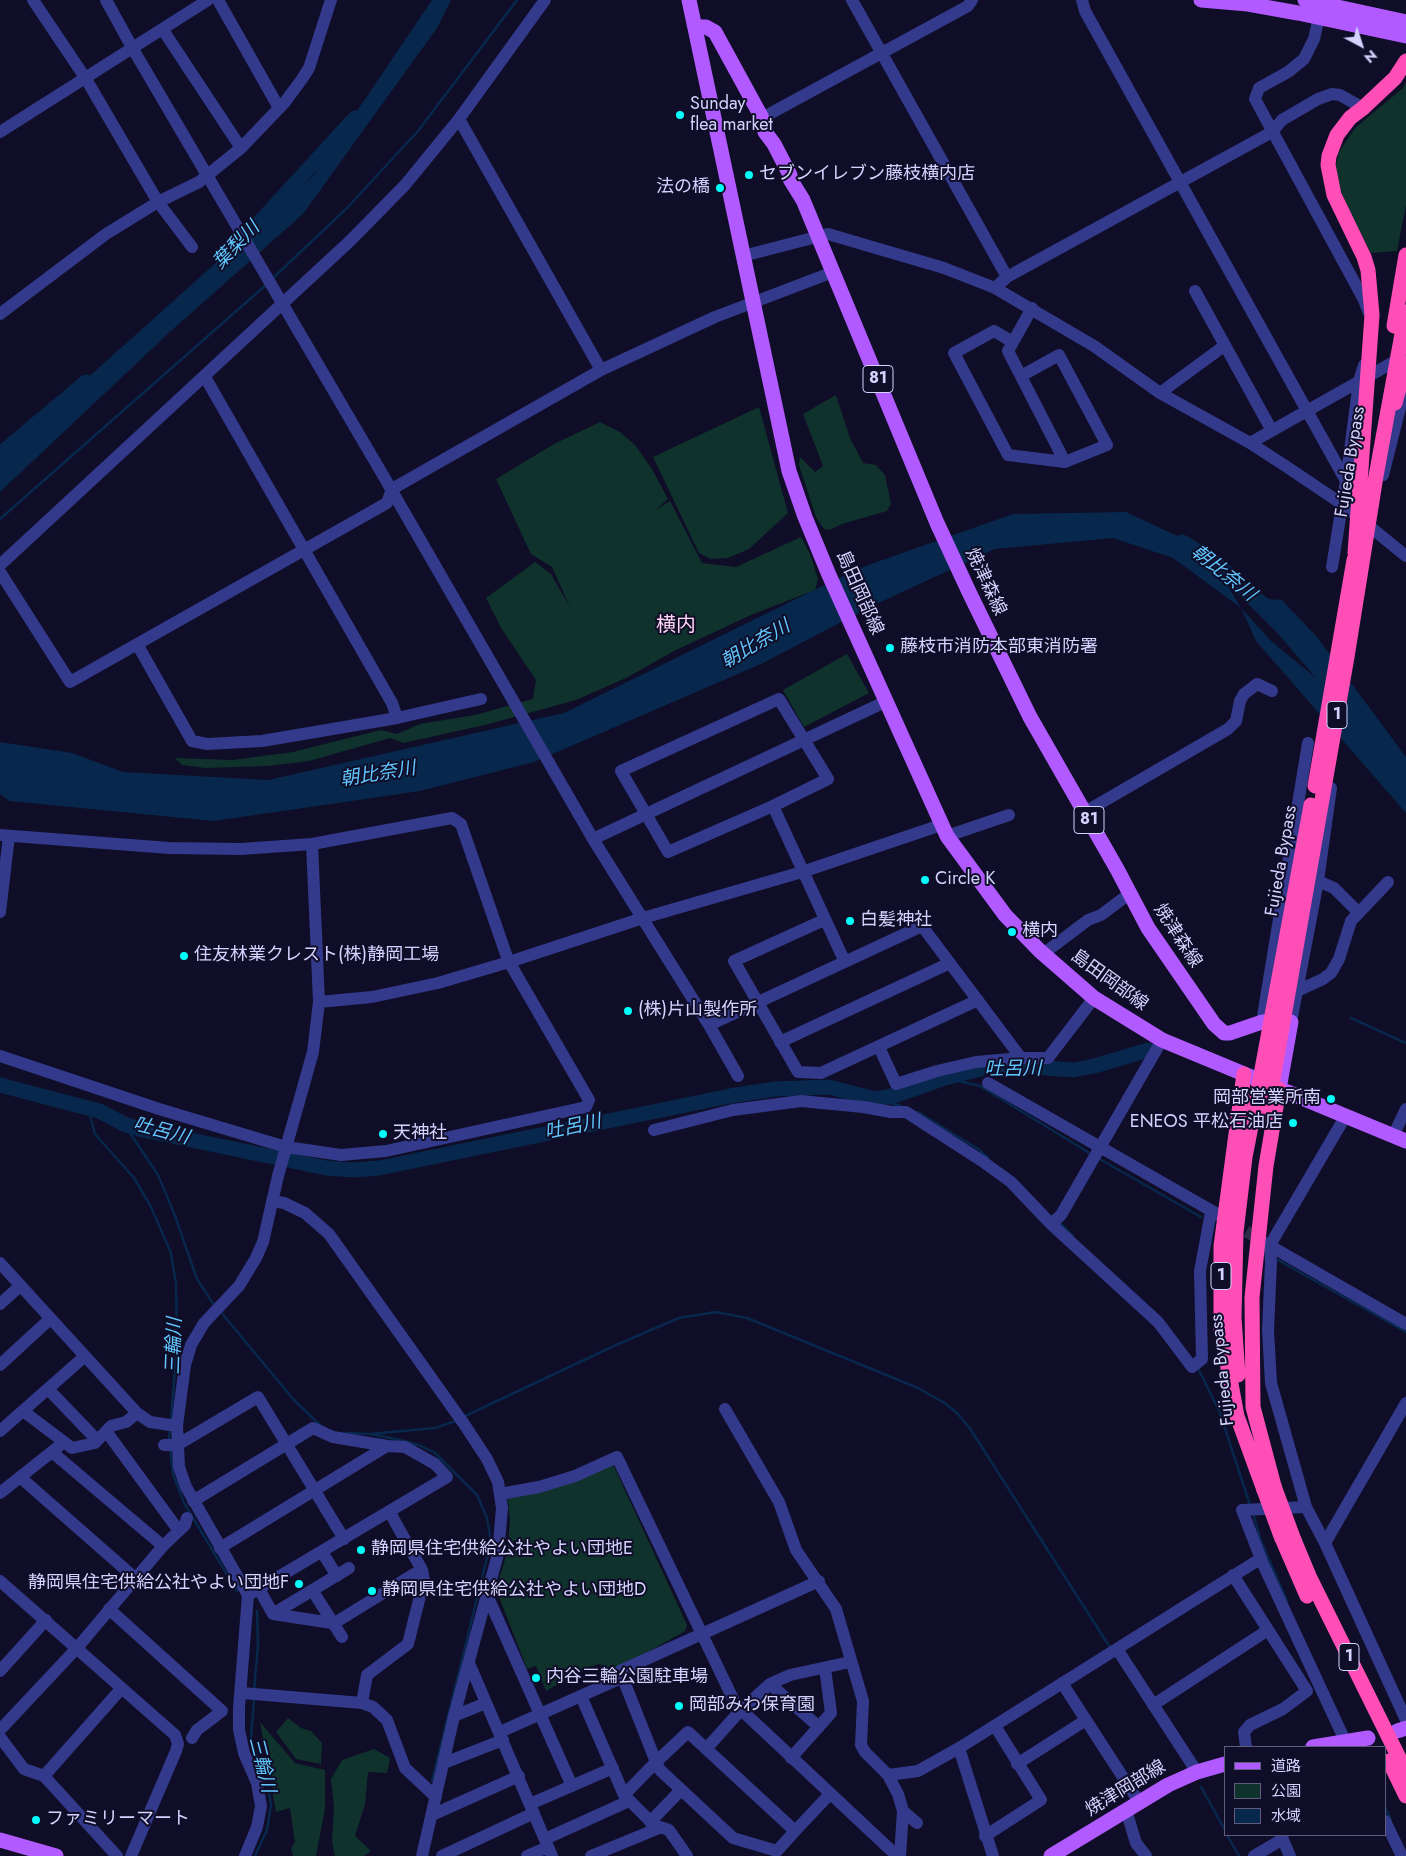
<!DOCTYPE html>
<html>
<head>
<meta charset="utf-8">
<style>
  body { margin:0 }
  #map { position:relative; width:1406px; height:1856px; overflow:hidden; background:#0f0d27; font-family:Jost,"Noto Sans JP",sans-serif }
  canvas { display:block }
  .legend { position:absolute; left:1224px; top:1746px; width:162px; height:90px; box-sizing:border-box; background:#0f0d27; border:1px solid #5e5c7d; margin:0; padding:6px 9px; list-style:none; font-size:15px; color:#d4d3ff }
  .legend li { display:flex; align-items:center; gap:10px; height:25px }
  .legend b { width:25px; border:1px solid #5e5c7d }
  .north { position:absolute; left:1336px; top:20px; width:50px; height:50px; -webkit-text-stroke:4px #0f0d27; paint-order:stroke; rotate:140deg; font-size:14px; font-weight:700; line-height:20px; text-align:center; color:#d4d3ff }
  .north::after { content:''; display:block; margin:auto; width:18px; height:22px; background:#d4d3ff; clip-path:polygon(50% 0,100% 100%,50% 72%,0 100%) }
</style>
</head>
<body>
<div id="map">
<canvas width="1406" height="1856"></canvas>
<ul class="legend">
<li><b style="height:6px;background:#b05aff"></b>道路</li>
<li><b style="height:14px;background:#0f322d"></b>公園</li>
<li><b style="height:14px;background:#07284c"></b>水域</li>
</ul>
<div class="north">N</div>
</div>
<script>
const ctx = document.querySelector('canvas').getContext('2d');
ctx.lineJoin = 'round';
function paint(path, color) { ctx.fillStyle = color; ctx.fill(path, 'evenodd'); }
const shape = rows => new Path2D(rows.map(r => 'M' + r).join(''));
function strokePath(path, color, width, dash) { ctx.strokeStyle = color; ctx.lineWidth = width; ctx.lineCap = dash ? 'butt' : 'round'; ctx.setLineDash(dash || []); ctx.stroke(path); }
function write(font, color, halo, rows, align = 'center') {
  ctx.font = font + ' Jost,"Noto Sans JP",sans-serif'; ctx.lineWidth = 4; ctx.setLineDash([]); ctx.textBaseline = 'middle'; ctx.strokeStyle = halo; ctx.fillStyle = color; for (const [text, x, y, turn = 0] of rows) {
    ctx.save(); ctx.translate(x, y); ctx.rotate((+turn || 0) * Math.PI / 180); ctx.textAlign = isNaN(turn) ? turn : align; if (halo) ctx.strokeText(text, 0, 0); ctx.fillText(text, 0, 0); ctx.restore();
  }
}
const green = shape([
  [1406,82,1406,205,1397,251,1371,253,1345,201,1334,173,1339,152,1355,128,1403,88],
  [836,395,850,438,863,463,876,465,885,475,891,504,887,511,842,524,830,530,824,529,816,517,799,465,800,457,815,472,823,466,803,414],
  [759,407,788,513,749,549,728,558,711,559,699,553,653,457],
  [600,422,620,432,635,445,652,469,668,499,655,510,670,501,702,563,736,567,801,537,810,554,818,579,815,590,751,615,674,651,626,678,576,700,485,725,403,743,390,738,309,761,268,766,205,768,182,765,175,758,232,760,293,752,381,730,397,734,420,724,475,715,533,699,536,680,501,628,486,598,535,562,551,574,570,607,552,567,531,554,496,479,554,444],
  [847,654,869,693,804,727,783,690],
  [612,1462,687,1625,685,1631,611,1673,600,1664,588,1667,546,1691,536,1666,527,1669,496,1589,507,1553,510,1520,507,1493],
  [288,1718,301,1728,311,1731,322,1743,321,1764,296,1759,276,1732],
  [260,1722,295,1763,325,1770,325,1809,316,1856,293,1856,291,1848,295,1842,290,1808,276,1812],
  [374,1749,390,1758,387,1773,368,1772,365,1804,355,1836,371,1851,364,1856,335,1856,332,1842,334,1808,331,1779,342,1760]
]);
const water = shape([
  [432,0,451,0,437,28,303,214,172,330,0,492,0,456,313,176],
  [1126,512,1188,541,1221,574,1241,608,1270,640,1316,678,1312,651,1261,605,1232,572,1269,599,1282,600,1317,637,1406,757,1406,813,1256,641,1241,608,1173,558,1113,538,995,549,872,606,761,664,534,762,420,791,214,821,9,801,0,794,0,742,72,753,123,772,268,780,564,713,857,569,1013,514]
]);
const stream = shape([
  [273,278,347,208,418,131,517,0],
  [0,519,267,284],
  [1351,1018,1406,1043],
  [945,1078,980,1086,1091,1154],
  [875,1099,901,1106],
  [88,1109,95,1134,134,1178,151,1207,171,1253,176,1284,177,1345,171,1420],
  [918,1112,978,1149,988,1158],
  [124,1124,158,1175,174,1213,197,1279,214,1305],
  [1098,1158,1201,1217],
  [1059,1222,1073,1236],
  [1278,1260,1406,1332],
  [220,1311,294,1400,320,1425],
  [1198,1368,1220,1413,1250,1505],
  [463,1417,616,1345,679,1318,715,1312,747,1318,918,1388,943,1402,957,1413,969,1427,1111,1649],
  [346,1433,370,1434,396,1439,419,1445,435,1453,477,1495,487,1518,490,1536,487,1558,432,1781],
  [370,1434,435,1428,456,1421],
  [169,1440,170,1428],
  [170,1448,173,1474,184,1503,237,1591],
  [1253,1513,1261,1541,1287,1601],
  [254,1691,258,1645,257,1611],
  [254,1699,251,1739,268,1786,271,1805,267,1830,255,1856],
  [1201,1787,1225,1830],
  [1385,1807,1391,1820],
  [1227,1835,1239,1856]
]);
const river = shape([
  [244,239,355,118],
  [0,454,86,382],
  [1182,542,1211,559,1238,583,1284,629,1326,678],
  [0,1085,99,1111,124,1124,143,1130,326,1168,353,1170,379,1168,730,1096,775,1089,829,1087,875,1099,897,1095,945,1078,988,1067,1010,1065,1073,1070,1094,1066,1149,1050]
]);
const minorTunnel = shape([
  [1231,1222,1261,1240]
]);
const minor = shape([
  [33,0,86,79,158,202,192,247],
  [106,0,133,49],
  [218,0,279,108],
  [852,0,1007,277],
  [1082,0,1085,11,1346,481,1332,567],
  [1321,8,1314,39,1304,59,1288,72,1259,88,1255,99,1364,300,1369,313],
  [163,30,241,148],
  [762,118,968,6,972,0],
  [459,119,601,370],
  [0,132,208,0],
  [743,256,828,234,944,268,995,288,1094,346,1160,393,1250,443,1284,465,1342,504,1406,556],
  [995,288,1007,277,1272,132,1282,120,1318,99,1332,94,1340,95,1363,108],
  [1195,291,1271,429],
  [1032,308,1008,351,1065,462],
  [0,314,106,234,158,202,199,182,241,148,285,102,302,79,309,68,331,0],
  [1013,342,994,331,954,353,1008,455,1065,462,1107,445,1059,355,1021,376],
  [205,377,392,703,397,718],
  [1160,393,1224,346],
  [1250,443,1406,355],
  [1383,475,1404,392],
  [1346,481,1359,381,1364,365],
  [388,484,593,839,709,1025,738,1076],
  [0,565,350,241,405,185,459,119,545,0],
  [0,572,70,682,387,503,392,489,601,370,715,317,833,272],
  [137,644,192,741,207,744,262,741,397,718,481,699],
  [779,699,828,779,773,806,668,852,621,771,779,699],
  [773,806,844,960],
  [1085,812,1228,729,1236,721,1240,701,1244,694,1257,684,1272,691],
  [0,835,169,848,241,849,312,844,452,818,461,824,508,960,589,1100,586,1107,386,1151,341,1155,286,1147,159,1109,0,1056],
  [947,836,1009,815],
  [593,839,887,701],
  [1318,881,1334,888,1359,913],
  [0,912,9,836],
  [824,920,734,961,798,1072,821,1073,978,1000],
  [1043,954,1088,920,1101,915,1129,894],
  [1297,991,1323,979,1331,973,1339,959,1351,921,1388,882],
  [319,1002,372,997,438,983,509,962,643,918,802,872,941,825],
  [1262,1022,1308,743],
  [1291,1022,1318,881,1331,788],
  [709,1025,922,926,1021,1058],
  [780,1042,950,963],
  [879,1047,896,1084,937,1071,976,1062,1021,1058,1048,1058,1094,998],
  [988,1083,1219,1215],
  [1345,1117,1270,1245,1271,1262,1268,1330,1271,1383,1306,1507,1325,1543,1406,1720],
  [654,1130,733,1110,801,1101,863,1107,891,1112,906,1112,982,1161,1011,1182,1051,1224,1158,1322,1192,1367,1202,1359,1200,1271,1211,1212],
  [1393,1136,1406,1109],
  [272,1201,284,1203,305,1213,329,1234,464,1424,487,1459,498,1482,502,1508,498,1554,454,1716,422,1856],
  [1051,1224,1061,1215,1162,1040],
  [1265,1243,1406,1324],
  [0,1263,137,1413,150,1422,177,1426],
  [0,1304,20,1286],
  [0,1365,50,1319],
  [48,1389,97,1440],
  [725,1409,779,1502,796,1550,836,1609,863,1701,861,1745,865,1752,888,1775,898,1794,903,1811,900,1856],
  [23,1411,72,1448,95,1443,111,1426,126,1422,137,1413],
  [0,1431,84,1357],
  [106,1431,179,1531],
  [164,1445,177,1445,258,1397,344,1539],
  [52,1452,163,1546],
  [20,1477,135,1578],
  [0,1493,58,1447],
  [500,1494,539,1487,575,1476,617,1457,736,1705,897,1856],
  [193,1501,313,1428,333,1437,387,1446,405,1447,435,1464,447,1477,248,1595],
  [1306,1507,1242,1510,1263,1564,1348,1747],
  [1325,1543,1406,1403],
  [220,1548,387,1446],
  [322,1552,337,1576],
  [1233,1575,1307,1691,1283,1709,1250,1725,1244,1732,1246,1747],
  [0,1581,175,1735,178,1744,176,1751,131,1856],
  [819,1581,620,1671,656,1762,688,1732,795,1831,830,1794],
  [259,1589,273,1614],
  [312,1590,342,1637],
  [487,1595,572,1786],
  [109,1609,222,1711,197,1730,192,1738],
  [273,1614,349,1568],
  [273,1614,332,1623],
  [333,1624,414,1574],
  [1117,1649,1197,1772],
  [469,1663,552,1856],
  [0,1671,46,1620],
  [1062,1683,1139,1802],
  [770,1684,819,1727],
  [242,1693,362,1703,373,1707,387,1720,405,1768,436,1797],
  [581,1696,624,1795,654,1825,669,1830,687,1856],
  [362,1703,367,1675,408,1644,424,1580,422,1570,389,1511],
  [1153,1705,1268,1630],
  [454,1716,486,1703],
  [0,1730,77,1648,163,1546,185,1525,187,1518],
  [500,1732,621,1678],
  [0,1737,24,1769,44,1776,117,1856],
  [959,1748,993,1856],
  [706,1749,740,1711,770,1684,790,1675,850,1662],
  [791,1758,831,1713,825,1668],
  [444,1763,503,1740],
  [1017,1764,1086,1720],
  [888,1775,918,1771,959,1748,1260,1559],
  [44,1776,121,1689],
  [624,1795,656,1762,660,1770,733,1838,777,1851,795,1831],
  [530,1804,613,1768],
  [1126,1810,1136,1843,1146,1856],
  [903,1811,917,1823],
  [432,1815,519,1776],
  [1385,1821,1402,1856],
  [650,1822,681,1790],
  [1281,1835,1290,1856],
  [985,1836,1041,1800,995,1726],
  [545,1839,629,1801],
  [245,1856,257,1827,261,1806,257,1783,244,1753,239,1730,239,1708,248,1595,186,1487,179,1467,177,1426,185,1365,191,1345,204,1323,239,1286,256,1258,263,1242,278,1176,313,1052,319,1002,312,844],
  [442,1856,534,1813],
  [527,1856,548,1847],
  [591,1856,659,1828],
  [1254,1856,1283,1839]
]);
const major = shape([
  [689,0,789,471,805,517,829,575,947,836,1005,915,1040,951,1094,998,1162,1040,1406,1141],
  [1201,0,1248,4,1298,13,1406,36],
  [1305,0,1406,22],
  [696,27,706,27,715,32,762,118,765,132,774,144,790,175,790,179,803,200,937,523,969,592,1030,717,1117,869,1148,928,1214,1024,1224,1033,1230,1033,1262,1022,1291,1022,1279,1089],
  [1397,1731,1406,1728],
  [1313,1747,1368,1738],
  [0,1840,56,1856],
  [1051,1856,1168,1785,1197,1772,1225,1764]
]);
const highway = shape([
  [1363,108,1395,78,1406,61],
  [1395,403,1406,363],
  [1315,786,1354,560],
  [1244,1074,1221,1246,1221,1330,1237,1416,1264,1490],
  [1238,1375,1234,1318,1236,1232,1245,1157,1257,1096],
  [1274,1486,1253,1407,1252,1297,1266,1166,1279,1089],
  [1294,1540,1309,1576,1406,1772],
  [1284,1543,1307,1596],
  [1389,1761,1406,1796]
]);
const minorBridge = shape([
  [133,49,387,482]
]);
const highwayBridge = shape([
  [1394,326,1406,255],
  [1355,553,1372,315,1368,270,1364,257,1334,195,1328,165,1329,156,1337,135,1350,118,1363,108],
  [1257,1096,1311,805],
  [1266,1119,1347,657,1376,476,1406,312],
  [1274,1486,1294,1540],
  [1264,1490,1282,1539]
]);
const markers = [
  [680,115,5,"#00fefc"],
  [749,175,5,"#00fefc"],
  [720,188,5,"#00fefc"],
  [890,648,5,"#00fefc"],
  [925,880,5,"#00fefc"],
  [850,921,5,"#00fefc"],
  [1012,932,5,"#00fefc"],
  [184,956,5,"#00fefc"],
  [628,1011,5,"#00fefc"],
  [1331,1099,5,"#00fefc"],
  [1293,1123,5,"#00fefc"],
  [383,1134,5,"#00fefc"],
  [361,1550,5,"#00fefc"],
  [299,1584,5,"#00fefc"],
  [372,1591,5,"#00fefc"],
  [536,1678,5,"#00fefc"],
  [679,1706,5,"#00fefc"],
  [36,1820,5,"#00fefc"]
];
const shields = [
  [878,379,30],
  [1337,715,20],
  [1089,820,30],
  [1221,1276,20],
  [1349,1657,20]
];
const shieldNames = [
  ["81",878,379],
  ["1",1337,715],
  ["81",1089,820],
  ["1",1221,1276],
  ["1",1349,1657]
];
const poiNames = [
  ["Sunday",690,105],
  ["flea market",690,126],
  ["セブンイレブン藤枝横内店",759,175],
  ["法の橋",710,188,"right"],
  ["藤枝市消防本部東消防署",900,648],
  ["Circle K",935,880],
  ["白髪神社",860,921],
  ["横内",1022,932],
  ["住友林業クレスト(株)静岡工場",194,956],
  ["(株)片山製作所",638,1011],
  ["岡部営業所南",1321,1099,"right"],
  ["ENEOS 平松石油店",1283,1123,"right"],
  ["天神社",393,1134],
  ["静岡県住宅供給公社やよい団地E",371,1550],
  ["静岡県住宅供給公社やよい団地F",289,1584,"right"],
  ["静岡県住宅供給公社やよい団地D",382,1591],
  ["内谷三輪公園駐車場",546,1678],
  ["岡部みわ保育園",689,1706],
  ["ファミリーマート",46,1820]
];
const streetNames = [
  ["Fujieda Bypass",1351,462,-81],
  ["焼津森線",985,582,65],
  ["島田岡部線",859,593,66],
  ["Fujieda Bypass",1282,861,-80],
  ["焼津森線",1177,936,57],
  ["島田岡部線",1109,981,36],
  ["Fujieda Bypass",1223,1370,-96],
  ["焼津岡部線",1126,1789,-31]
];
const waterNames = [
  ["葉梨川",237,246,-46],
  ["朝比奈川",1223,574,39],
  ["朝比奈川",756,645,-31],
  ["朝比奈川",378,775,-9],
  ["吐呂川",1013,1070,-1],
  ["吐呂川",573,1128,-12],
  ["吐呂川",161,1132,15],
  ["三輪川",175,1346,-88],
  ["三輪川",261,1765,76]
];
const quarterNames = [
  ["横内",676,626]
];
paint(green, '#0f322d');
paint(water, '#07284c');
strokePath(stream, '#07284c', 2.5);
strokePath(river, '#07284c', 15);
strokePath(minorTunnel, '#2d2b47', 12, [12, 6]);
strokePath(minor, '#33398b', 12);
strokePath(major, '#b05aff', 15);
strokePath(highway, '#ff4eb6', 15);
strokePath(minorBridge, '#33398b', 12);
strokePath(highwayBridge, '#ff4eb6', 15);
for (const [x, y, r, color] of markers) { const dot = new Path2D(); dot.arc(x, y, r, 0, 2 * Math.PI); ctx.fillStyle = color; ctx.fill(dot); strokePath(dot, '#0f0d27', 2); }
for (const [x, y, w] of shields) { const box = new Path2D(); box.roundRect(x - w / 2, y - 13.5, w, 27, 4); ctx.fillStyle = '#0f0d27'; ctx.fill(box); strokePath(box, '#d4d3ff', 1); }
write('bold 16px', '#d4d3ff', null, shieldNames);
write('18px', '#d4d3ff', '#0f0d27', poiNames, 'left');
write('18px', '#d4d3ff', '#0f0d27', streetNames);
write('italic 19px', '#61c7ff', '#0f0d27', waterNames);
write('20px', '#ffd5f4', '#0f0d27', quarterNames);
</script>
</body>
</html>
